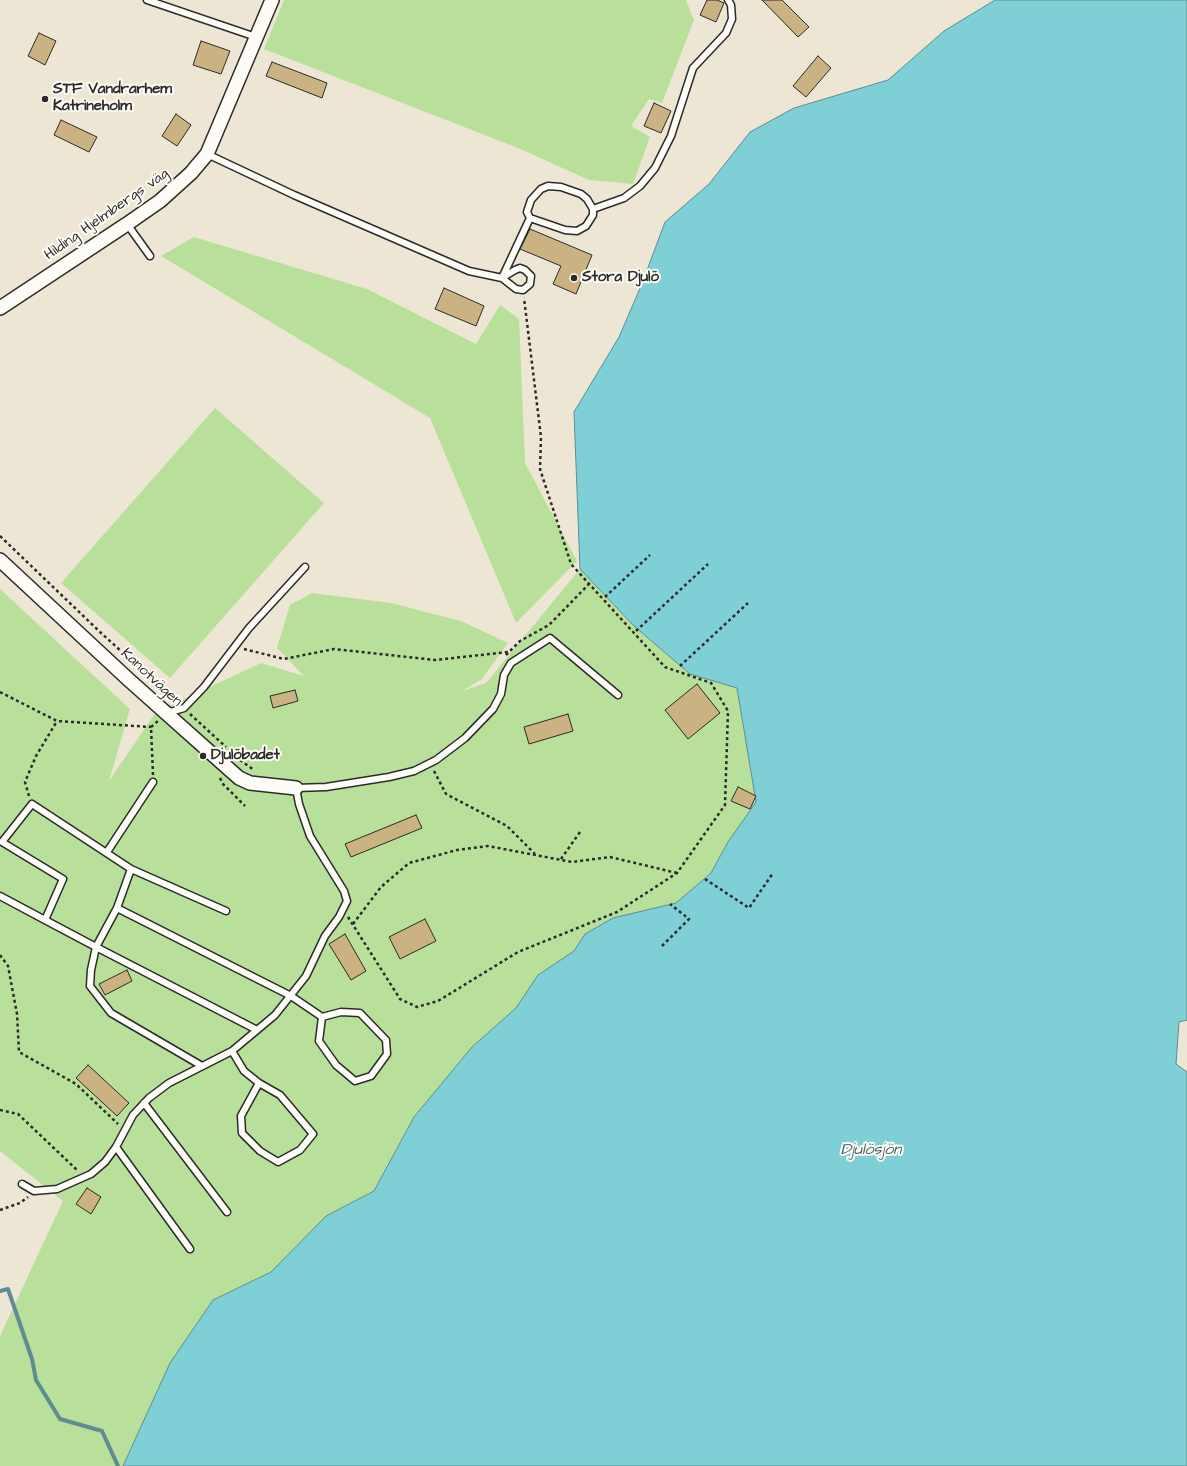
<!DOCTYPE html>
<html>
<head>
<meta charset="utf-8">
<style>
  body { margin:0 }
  canvas { display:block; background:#eee6d4 }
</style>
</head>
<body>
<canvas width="1187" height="1466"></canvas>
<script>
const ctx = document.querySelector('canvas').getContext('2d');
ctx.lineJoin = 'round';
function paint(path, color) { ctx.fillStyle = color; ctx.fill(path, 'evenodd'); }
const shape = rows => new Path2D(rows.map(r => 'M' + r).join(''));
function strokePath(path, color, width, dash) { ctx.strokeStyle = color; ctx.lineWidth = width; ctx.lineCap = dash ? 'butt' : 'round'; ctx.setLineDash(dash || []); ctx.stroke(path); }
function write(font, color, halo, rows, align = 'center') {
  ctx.font = font + ' "Architects Daughter",sans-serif'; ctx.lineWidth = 4; ctx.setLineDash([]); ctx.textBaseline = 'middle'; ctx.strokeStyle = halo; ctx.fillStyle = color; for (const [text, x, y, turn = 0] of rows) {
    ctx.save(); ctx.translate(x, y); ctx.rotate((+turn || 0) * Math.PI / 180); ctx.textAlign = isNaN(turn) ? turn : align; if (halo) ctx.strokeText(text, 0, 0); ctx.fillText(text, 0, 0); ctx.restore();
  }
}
const green = shape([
  [284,0,686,0,694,20,662,103,649,99,631,126,650,137,633,184,589,180,518,148,264,49],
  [194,237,367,289,476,344,500,305,519,319,525,463,577,561,516,623,430,418,161,256],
  [215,408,324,503,170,678,61,583],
  [580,569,634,626,690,674,737,688,756,802,728,842,711,873,676,904,613,918,585,934,574,951,538,975,516,1008,472,1047,414,1117,374,1191,326,1216,271,1272,213,1300,170,1363,123,1466,0,1466,0,1336,63,1201,0,1151,0,589,130,709,109,781,156,712,261,663,304,676,277,648,290,605,312,593,391,603,461,621,508,643,482,679,462,691,486,683]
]);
const water = shape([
  [995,0,1187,0,1187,1020,1179,1022,1176,1064,1187,1072,1187,1466,123,1466,170,1363,213,1300,271,1272,326,1216,374,1191,414,1117,472,1047,516,1008,538,975,574,951,585,934,613,918,676,903,711,873,728,842,756,802,737,688,690,674,634,626,580,569,574,412,619,337,641,286,665,222,709,184,750,132,794,108,888,80,944,31,995,0]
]);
const stream = shape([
  [0,1291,8,1289,32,1359,36,1380,60,1419,102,1431,118,1466]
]);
const building = shape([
  [707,0,717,0,724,3,716,22,700,15,707,0],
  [762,0,782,0,809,27,798,37,762,0],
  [39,33,56,41,45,65,28,56,39,33],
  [201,41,230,51,221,74,193,65,201,41],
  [818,56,831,68,806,97,793,86,818,56],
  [272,62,327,83,322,98,266,76,272,62],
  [654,103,671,111,661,133,644,126,654,103],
  [176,114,191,125,177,146,162,136,176,114],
  [61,120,97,137,89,152,54,135,61,120],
  [530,229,592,255,576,294,553,284,561,266,520,249,530,229],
  [444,288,484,306,476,326,435,309,444,288],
  [697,684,720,713,688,739,665,710,697,684],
  [295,690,298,701,273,708,270,696,295,690],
  [568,714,573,731,529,744,524,727,568,714],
  [738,787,756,796,750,809,731,801,738,787],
  [416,815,422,828,351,857,345,844,416,815],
  [425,919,436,941,400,959,389,937,425,919],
  [345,934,366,971,351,980,329,944,345,934],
  [127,970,132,981,105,995,99,984,127,970],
  [88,1065,129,1103,117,1116,76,1078,88,1065],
  [87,1188,101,1197,91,1214,76,1204,87,1188]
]);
const path = shape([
  [0,536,100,632,176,701],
  [605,597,650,555],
  [636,631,708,564],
  [244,649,284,659,334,649,435,660,508,652],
  [506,655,520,641,549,625,589,584],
  [680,666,748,603],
  [0,692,57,721,151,727],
  [190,714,226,747],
  [240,760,254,770],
  [434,771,446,794,507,826,535,854],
  [153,775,151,727,158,721],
  [220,778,223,784,245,806],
  [29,796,25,782,36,756,57,721],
  [561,859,580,832],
  [705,879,749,908,773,873],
  [348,917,400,999,417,1007,438,1001,518,952,617,912,677,873,725,805,728,711,711,683,665,667,571,564,540,469,541,437,524,298],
  [353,924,381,887,409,863,457,850,488,846,572,862,610,857,677,873],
  [662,946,689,919,670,904],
  [0,955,8,966,17,1014,19,1052,76,1084,118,1124],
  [0,1110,18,1114,78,1171],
  [0,1210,20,1203,28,1197]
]);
const lane = shape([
  [147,0,256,37],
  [207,154,294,195,469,271,502,278,515,270,520,268,525,270,531,276,530,284,523,290,516,289,502,278,530,218,527,212,531,200,541,189,548,186,561,187,581,194,587,199,593,209,593,215,586,226,577,231,565,230,530,218],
  [593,209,624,198,640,186,655,168,671,136,693,68,726,33,732,19,731,5,728,0],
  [127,224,150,256],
  [167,713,184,708,204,687,249,628,305,567],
  [107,852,153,782],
  [131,869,32,804,2,842,63,879,45,920,96,947,91,970,90,986,111,1013,202,1066],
  [0,896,45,920],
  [117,908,96,947,257,1030],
  [226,911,131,869,117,908,291,996,322,1017,341,1012,360,1013,386,1040,387,1054,371,1076,355,1081,336,1065,319,1041,322,1017],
  [232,1051,244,1071,259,1083,241,1116,242,1133,260,1151,278,1162,300,1150,313,1134,280,1095,259,1083],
  [144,1103,227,1212],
  [116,1147,190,1249],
  [22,1184,34,1191,57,1189,91,1174,105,1162,116,1147,133,1115,149,1098,169,1083,232,1051,275,1015,306,976,325,936,339,917,347,901,344,891,310,836,299,804,296,788,326,787,389,777,414,771,436,760,465,738,493,709,501,694,504,675,511,663,550,638,618,695]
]);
const street = shape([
  [0,308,127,224,160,201,191,173,207,154,272,0],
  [0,560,129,680,239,778,250,783,296,788]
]);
const markers = [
  [45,99,4,"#2b2b2b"],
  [574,278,4,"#2b2b2b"],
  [203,756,4,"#2b2b2b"]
];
const poiNames = [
  ["STF Vandrarhem",53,90],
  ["Katrineholm",53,107],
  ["Stora Djulö",582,278],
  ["Djulöbadet",211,756]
];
const streetNames = [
  ["Hilding Hjelmbergs väg",107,215,-35],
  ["Kanotvägen",151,678,43]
];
const waterNames = [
  ["Djulösjön",871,1151]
];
paint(green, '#b9e09b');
paint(water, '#7ecfd6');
strokePath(water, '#5d8d92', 1);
strokePath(stream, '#5d8d92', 4);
paint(building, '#cab282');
strokePath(building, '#2b2b2b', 1);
strokePath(lane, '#2b2b2b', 9);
strokePath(street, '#2b2b2b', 16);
strokePath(path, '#2b2b2b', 2.5, [3, 3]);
strokePath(lane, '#fdfcf7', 6);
strokePath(street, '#fdfcf7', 13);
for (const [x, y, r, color] of markers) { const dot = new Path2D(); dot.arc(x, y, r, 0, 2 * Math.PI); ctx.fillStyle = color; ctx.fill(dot); strokePath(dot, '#fdfcf7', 1.5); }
write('bold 15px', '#2b2b2b', '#fdfcf7', poiNames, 'left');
write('15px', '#2b2b2b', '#fdfcf7', streetNames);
write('italic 16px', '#445c5e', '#fdfcf7', waterNames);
</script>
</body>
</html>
